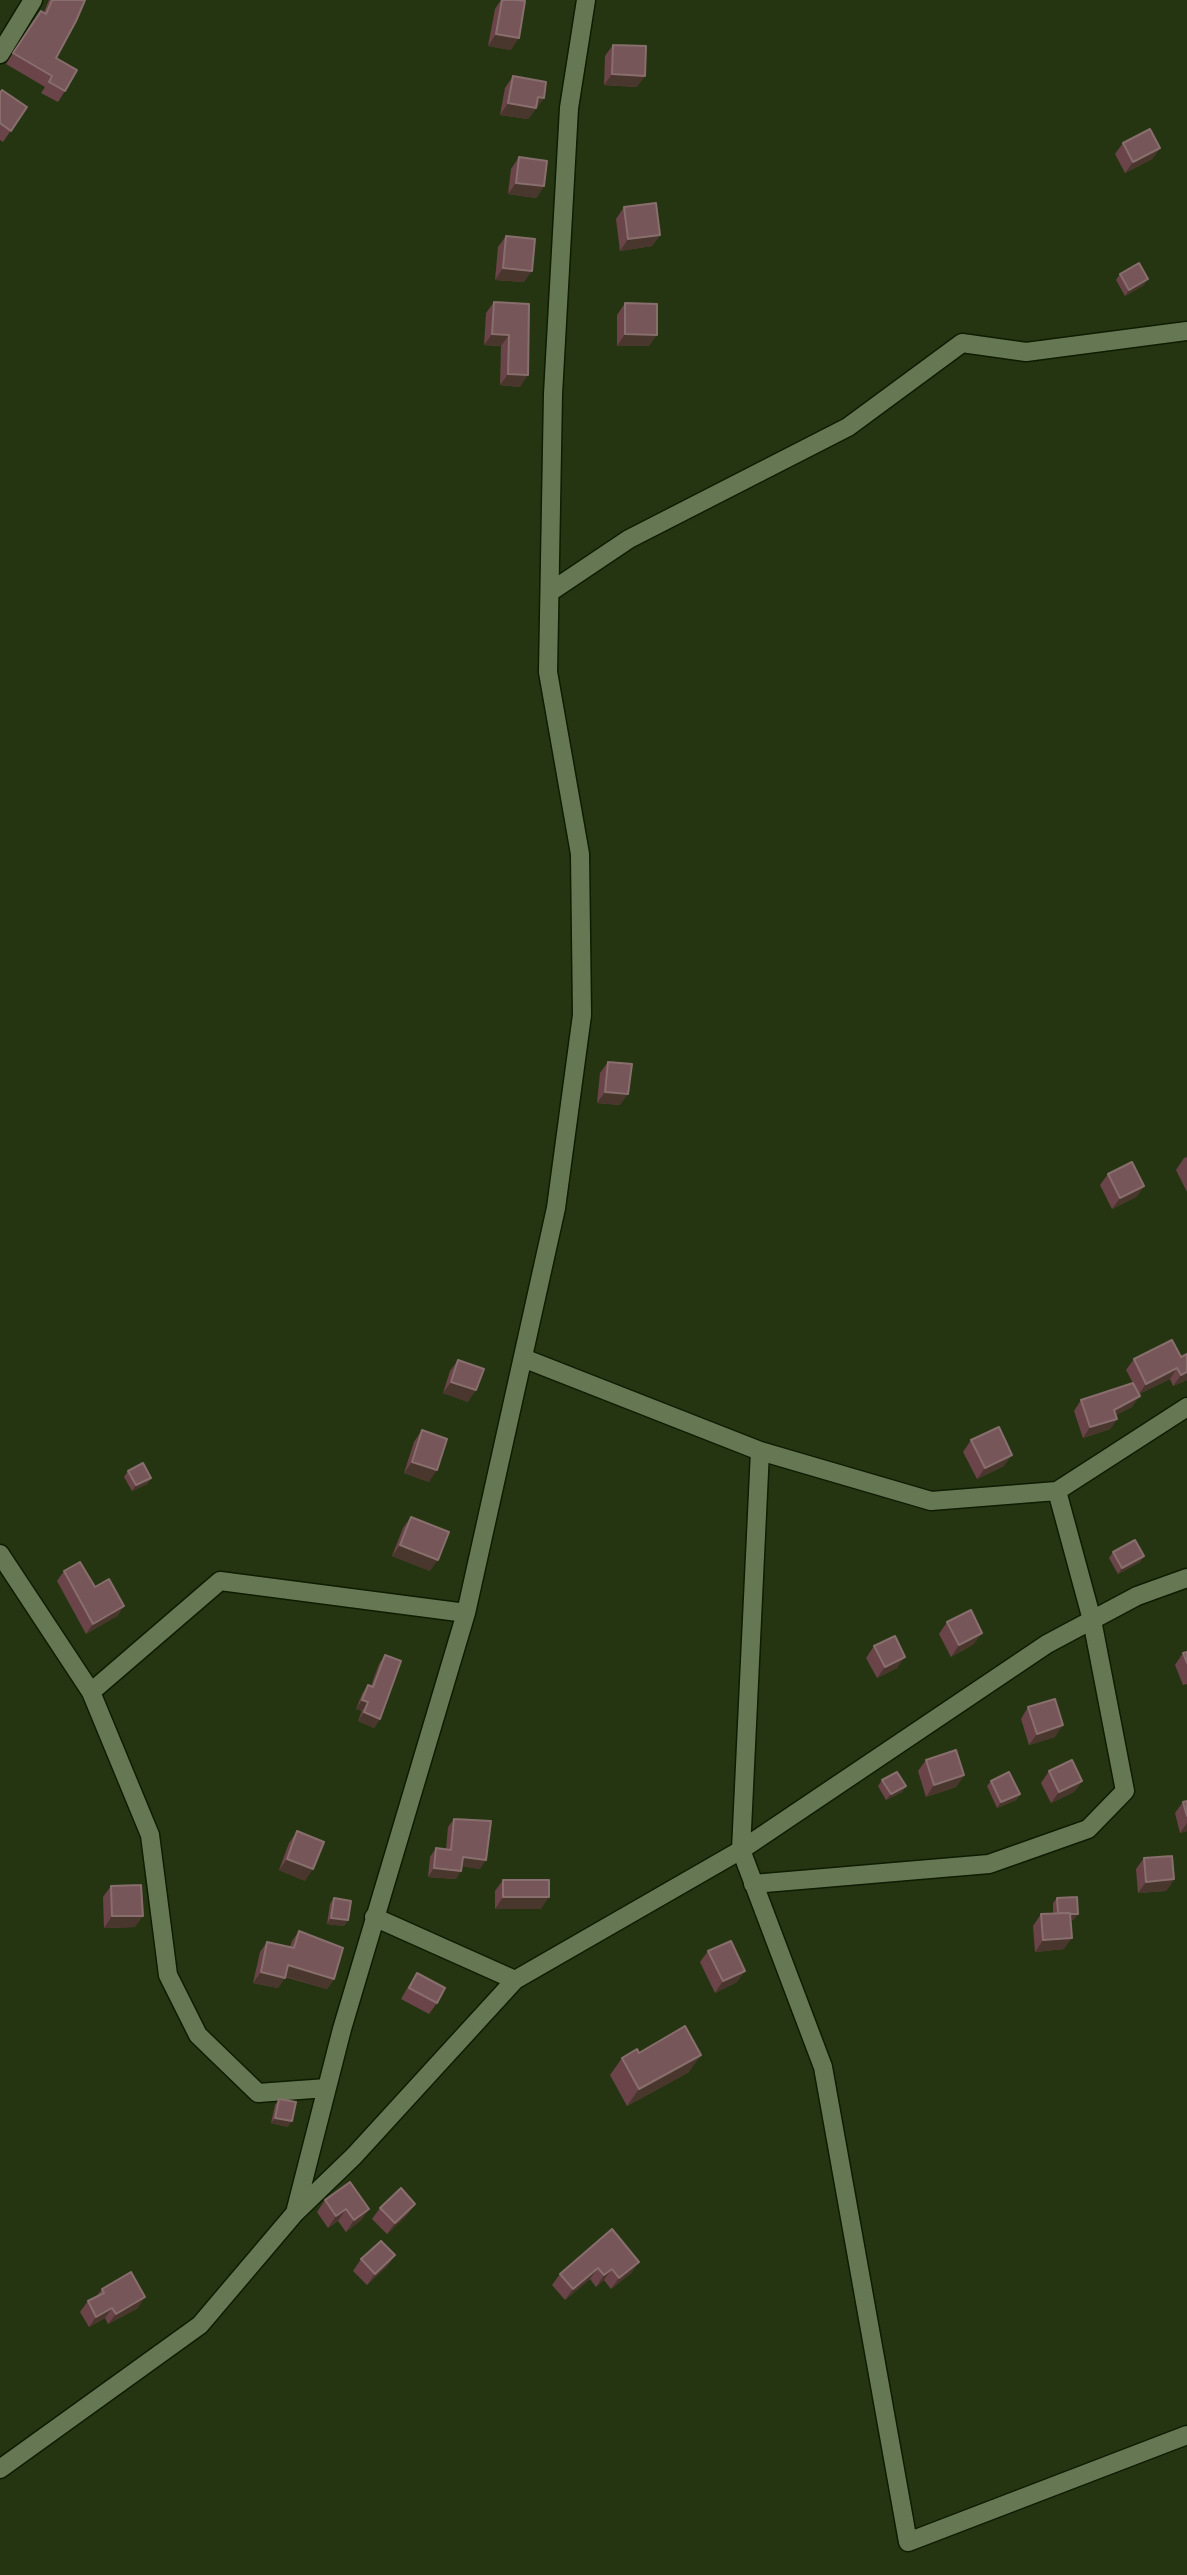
<!DOCTYPE html>
<html>
<head>
<meta charset="utf-8">
<style>
  body { margin:0 }
  canvas { display:block; background:#253512 }
</style>
</head>
<body>
<canvas width="1187" height="2575"></canvas>
<script>
const ctx = document.querySelector('canvas').getContext('2d');
ctx.lineJoin = 'round';
const shape = rows => new Path2D(rows.map(r => 'M' + r).join(''));
function strokePath(path, color, width, dash) { ctx.strokeStyle = color; ctx.lineWidth = width; ctx.lineCap = dash ? 'butt' : 'round'; ctx.setLineDash(dash || []); ctx.stroke(path); }
function paint(path, color) { ctx.fillStyle = color; ctx.fill(path, 'evenodd'); }
const street = shape([
  [0,54,33,0],
  [550,592,629,539,848,427,962,343,1026,352,1187,331],
  [523,1358,760,1451,931,1501,1057,1491,1187,1407],
  [760,1451,741,1850,823,2067,908,2542,1187,2435],
  [0,1554,91,1692],
  [753,1884,989,1864,1088,1829,1125,1791,1092,1620,1057,1491],
  [374,1917,515,1980],
  [327,2088,258,2093,198,2035,168,1975,150,1835,91,1692,220,1581,466,1613],
  [295,2213,354,2156,515,1980,741,1850,1047,1644,1137,1596,1187,1578],
  [0,2469,200,2325,295,2213,342,2029,466,1613,556,1208,582,1015,580,854,548,672,553,394,569,108,586,0]
]);
const wall = shape([
  [49,0,85,0,56,58,65,91,58,102,41,93,45,87,6,64,33,21,44,12],
  [501,0,517,0,511,50,488,46,495,9],
  [613,45,637,87,604,85,605,56],
  [513,76,544,98,528,119,500,115,505,88],
  [0,92,27,107,3,142,0,140],
  [1123,143,1160,148,1152,159,1125,173,1115,154],
  [519,157,544,186,536,198,508,194,511,169],
  [624,207,660,235,652,246,620,251,616,219],
  [506,236,524,282,495,280,498,247],
  [1120,274,1144,285,1125,296,1116,280],
  [494,302,529,304,520,387,500,385,501,346,484,345,486,313],
  [625,303,649,346,617,346,617,315],
  [608,1062,620,1105,597,1103,600,1073],
  [1187,1157,1187,1192,1176,1170,1184,1158],
  [1108,1174,1144,1186,1136,1197,1112,1209,1100,1185],
  [1187,1354,1187,1380,1173,1386,1170,1379,1139,1394,1132,1407,1116,1415,1117,1419,1110,1429,1083,1438,1074,1411,1081,1400,1133,1383,1126,1370,1134,1359,1181,1357],
  [458,1360,468,1402,443,1393,450,1371],
  [422,1430,429,1482,404,1473,414,1442],
  [971,1440,1004,1466,977,1479,963,1452],
  [128,1471,151,1478,147,1484,132,1491,124,1477],
  [411,1517,430,1571,392,1556,403,1528],
  [1113,1552,1144,1556,1140,1562,1118,1574,1109,1558],
  [64,1571,124,1606,117,1616,86,1634,57,1581],
  [947,1622,974,1644,951,1657,939,1634],
  [874,1646,897,1668,877,1678,866,1658],
  [1187,1652,1187,1684,1183,1685,1175,1665,1183,1653],
  [385,1655,380,1719,374,1728,358,1721,362,1711,356,1709,362,1694,368,1685,371,1686,379,1664],
  [1028,1707,1055,1737,1029,1745,1021,1719],
  [926,1760,964,1775,956,1787,926,1797,918,1771],
  [1049,1771,1082,1781,1074,1792,1051,1803,1041,1783],
  [882,1780,906,1786,902,1792,886,1800,878,1786],
  [991,1781,1020,1794,1016,1800,997,1808,987,1786],
  [1187,1801,1187,1831,1180,1833,1175,1813,1183,1802],
  [454,1819,480,1869,462,1866,456,1879,428,1877,430,1857,436,1848,446,1849,448,1827],
  [297,1831,305,1881,279,1870,289,1843],
  [1144,1858,1174,1879,1166,1891,1138,1893,1136,1869],
  [503,1880,541,1909,495,1909,495,1891],
  [111,1886,135,1927,104,1928,103,1897],
  [334,1898,348,1920,344,1926,327,1924,330,1904],
  [1057,1898,1074,1920,1071,1920,1064,1949,1035,1952,1033,1926,1041,1914,1053,1914,1053,1903],
  [299,1931,334,1979,327,1989,285,1977,278,1988,253,1983,260,1952,267,1942,290,1947,292,1941],
  [708,1951,737,1982,715,1993,700,1962],
  [417,1973,437,2003,429,2014,401,1999,409,1985],
  [639,2053,689,2072,627,2106,610,2075,622,2058],
  [279,2099,288,2127,271,2123,275,2105],
  [325,2200,369,2209,361,2220,346,2232,338,2221,328,2228,317,2212],
  [415,2204,407,2215,387,2234,372,2219,380,2208],
  [395,2255,387,2266,367,2285,353,2271,361,2259],
  [639,2262,631,2273,611,2289,604,2280,596,2287,590,2279,565,2300,552,2285,560,2274],
  [102,2289,138,2308,108,2324,105,2318,89,2327,80,2312,88,2301,96,2297]
]);
const shadedWall = shape([
  [496,34,519,38,511,50,488,46],
  [612,74,645,76,637,87,604,85],
  [538,97,544,98,528,119,500,115,508,103],
  [1160,148,1152,159,1125,173,1133,162],
  [516,183,544,186,536,198,508,194],
  [660,235,652,246,620,251,628,239],
  [503,268,532,271,524,282,495,280],
  [1148,279,1144,285,1125,296,1129,290],
  [492,334,509,335,501,346,484,345],
  [625,334,657,335,649,346,617,346],
  [508,374,528,375,520,387,500,385],
  [605,1092,628,1094,620,1105,597,1103],
  [1144,1186,1136,1197,1112,1209,1120,1198],
  [1177,1368,1170,1379,1139,1394,1146,1384],
  [1187,1372,1187,1380,1173,1386,1181,1375],
  [451,1382,476,1390,468,1402,443,1393],
  [1140,1396,1132,1407,1107,1420,1114,1410],
  [1117,1419,1110,1429,1083,1438,1090,1427],
  [1012,1455,1004,1466,977,1479,985,1468],
  [412,1462,437,1470,429,1482,404,1473],
  [151,1478,147,1484,132,1491,136,1485],
  [400,1545,438,1560,430,1571,392,1556],
  [1144,1556,1140,1562,1118,1574,1122,1568],
  [124,1606,117,1616,86,1634,93,1624],
  [982,1633,974,1644,951,1657,959,1645],
  [905,1657,897,1668,877,1678,885,1667],
  [362,1700,368,1702,362,1711,356,1709],
  [364,1712,380,1719,374,1728,358,1721],
  [1063,1725,1055,1737,1029,1745,1037,1734],
  [964,1775,956,1787,926,1797,934,1785],
  [1082,1781,1074,1792,1051,1803,1059,1792],
  [906,1786,902,1792,886,1800,891,1794],
  [1020,1794,1016,1800,997,1808,1001,1802],
  [1187,1823,1187,1831,1180,1833],
  [463,1857,486,1860,480,1869,457,1866],
  [287,1859,313,1869,305,1881,279,1870],
  [434,1868,461,1871,456,1879,428,1877],
  [1174,1879,1166,1891,1138,1893,1146,1882],
  [503,1897,549,1897,541,1909,495,1909],
  [1078,1914,1074,1920,1054,1921,1058,1915],
  [112,1916,143,1916,135,1927,104,1928],
  [331,1918,348,1920,344,1926,327,1924],
  [1072,1938,1064,1949,1035,1952,1043,1940],
  [288,1965,334,1979,327,1989,281,1975],
  [745,1971,737,1982,715,1993,723,1981],
  [261,1972,285,1978,278,1988,253,1983],
  [701,2055,689,2072,627,2106,639,2089],
  [275,2118,292,2121,288,2127,271,2123],
  [415,2204,407,2215,387,2234,395,2223],
  [346,2209,338,2221,328,2228,336,2216],
  [369,2209,361,2220,346,2232,354,2220],
  [395,2255,387,2266,367,2285,375,2274],
  [639,2262,631,2273,611,2289,619,2278],
  [598,2268,590,2279,565,2300,573,2289],
  [612,2269,604,2280,596,2287,604,2275],
  [145,2297,138,2308,108,2324,116,2314],
  [112,2308,105,2318,89,2327,96,2317]
]);
const building = shape([
  [52,0,85,0,76,21,56,58,77,70,65,91,49,82,52,76,13,53,41,11,46,14,52,0],
  [502,0,517,0,525,1,519,38,496,34,502,0],
  [613,45,646,46,645,76,612,74,613,45],
  [513,76,546,82,544,98,538,97,536,108,508,103,513,76],
  [2,90,27,107,11,131,0,123,0,93,2,90],
  [1150,129,1160,148,1133,162,1123,143,1150,129],
  [519,157,547,161,544,186,516,183,519,157],
  [656,203,660,235,628,239,624,207,656,203],
  [506,236,535,239,532,271,503,268,506,236],
  [1139,263,1148,279,1129,290,1120,274,1139,263],
  [494,302,529,304,528,375,508,374,509,335,492,334,494,302],
  [625,303,657,304,657,335,625,334,625,303],
  [608,1062,632,1064,628,1094,605,1092,608,1062],
  [1132,1162,1144,1186,1120,1198,1108,1174,1132,1162],
  [1172,1340,1181,1357,1187,1354,1187,1372,1181,1375,1177,1368,1146,1384,1134,1359,1172,1340],
  [458,1360,484,1369,476,1390,451,1382,458,1360],
  [1133,1383,1140,1396,1114,1410,1117,1419,1090,1427,1081,1400,1133,1383],
  [999,1427,1012,1455,985,1468,971,1440,999,1427],
  [422,1430,447,1439,437,1470,412,1462,422,1430],
  [143,1463,151,1478,136,1485,128,1471,143,1463],
  [411,1517,449,1532,438,1560,400,1545,411,1517],
  [1135,1540,1144,1556,1122,1568,1113,1552,1135,1540],
  [80,1562,95,1587,109,1579,124,1606,93,1624,64,1571,80,1562],
  [971,1610,982,1633,959,1645,947,1622,971,1610],
  [895,1636,905,1657,885,1667,874,1646,895,1636],
  [1187,1652,1187,1663,1183,1653,1187,1652],
  [385,1655,401,1661,380,1719,364,1712,368,1702,362,1700,368,1685,373,1687,385,1655],
  [1055,1699,1063,1725,1037,1734,1028,1707,1055,1699],
  [956,1750,964,1775,934,1785,926,1760,956,1750],
  [1072,1760,1082,1781,1059,1792,1049,1771,1072,1760],
  [897,1772,906,1786,891,1794,882,1780,897,1772],
  [1009,1772,1020,1794,1001,1802,991,1781,1009,1772],
  [1187,1801,1187,1816,1183,1802,1187,1801],
  [454,1819,491,1821,486,1860,463,1857,461,1871,434,1868,436,1848,451,1850,454,1819],
  [297,1831,324,1842,313,1869,287,1859,297,1831],
  [1172,1856,1174,1879,1146,1882,1144,1858,1172,1856],
  [503,1880,549,1880,549,1897,503,1897,503,1880],
  [141,1885,143,1916,112,1916,111,1886,141,1885],
  [1077,1897,1078,1914,1070,1914,1070,1913,1058,1913,1057,1898,1077,1897],
  [334,1898,351,1901,348,1920,331,1918,334,1898],
  [1070,1913,1072,1938,1043,1940,1041,1914,1070,1913],
  [299,1931,343,1948,334,1979,288,1965,285,1978,261,1972,267,1942,294,1948,299,1931],
  [731,1941,745,1971,723,1981,708,1951,731,1941],
  [417,1973,445,1988,437,2003,409,1988,417,1973],
  [685,2026,701,2055,639,2089,622,2058,637,2049,639,2053,685,2026],
  [279,2099,296,2102,292,2121,275,2118,279,2099],
  [350,2182,369,2209,354,2220,346,2209,336,2216,325,2200,350,2182],
  [401,2188,415,2204,395,2223,380,2208,401,2188],
  [612,2229,639,2262,619,2278,612,2269,604,2275,598,2268,573,2289,560,2274,612,2229],
  [381,2241,395,2255,375,2274,361,2259,381,2241],
  [131,2272,145,2297,116,2314,112,2308,96,2317,88,2301,104,2293,102,2289,131,2272]
]);
strokePath(street, '#0e1c00', 21);
strokePath(street, '#667853', 18);
paint(wall, '#6a4449');
paint(shadedWall, '#49362c');
paint(building, '#775659');
strokePath(building, '#886e6d', 2);
</script>
</body>
</html>
